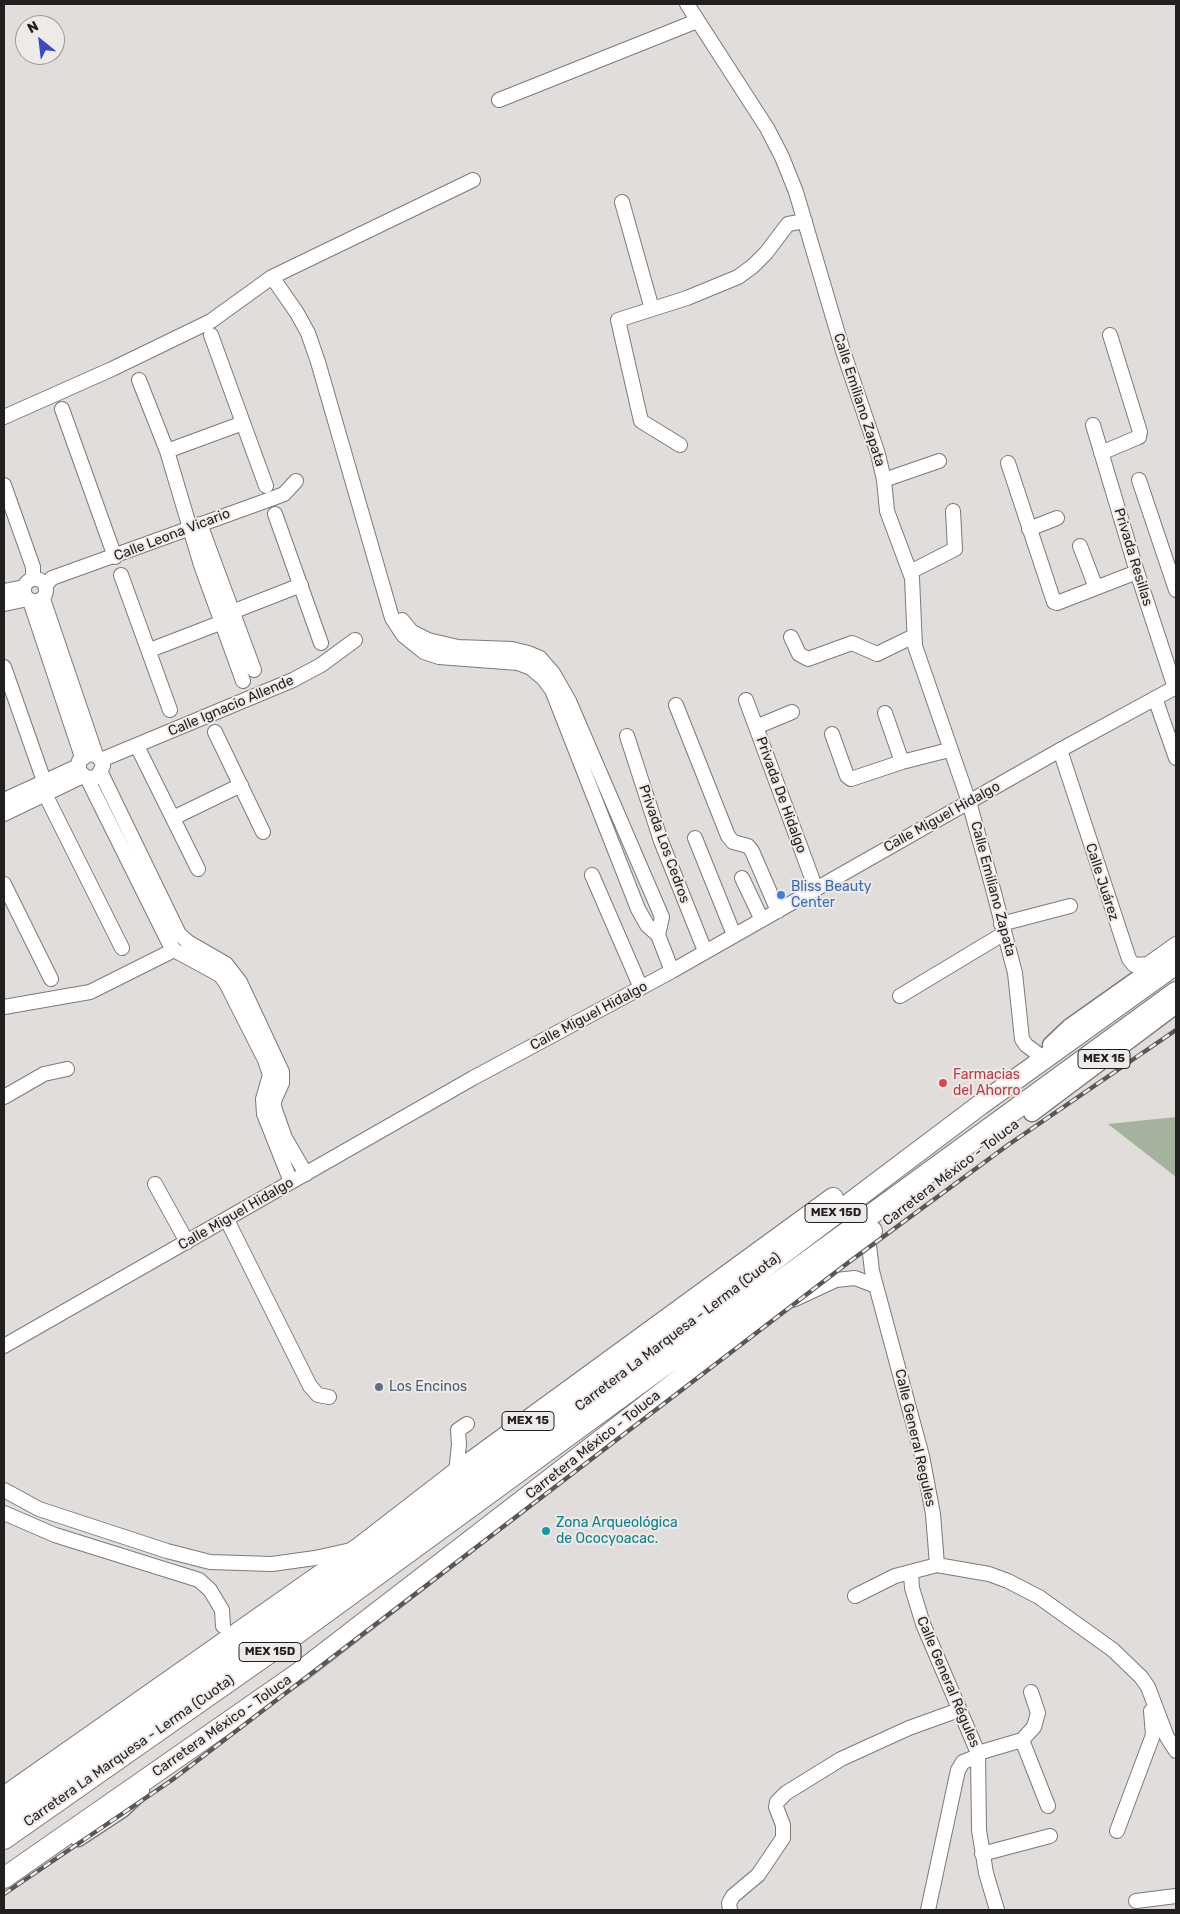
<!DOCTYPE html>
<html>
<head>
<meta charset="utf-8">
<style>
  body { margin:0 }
  #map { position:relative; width:1180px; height:1914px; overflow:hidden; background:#e1dddb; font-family:Rubik,sans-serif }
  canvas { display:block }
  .frame { position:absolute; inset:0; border:5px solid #211f1f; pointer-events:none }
  .north { position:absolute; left:15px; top:15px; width:50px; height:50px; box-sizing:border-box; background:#eeeae8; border:1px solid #9c9998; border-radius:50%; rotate:331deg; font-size:14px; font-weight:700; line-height:20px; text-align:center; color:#211f1f }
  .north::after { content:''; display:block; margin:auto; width:18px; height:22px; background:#384cbe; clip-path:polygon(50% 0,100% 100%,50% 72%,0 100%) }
</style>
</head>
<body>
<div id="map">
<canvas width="1180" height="1914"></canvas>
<div class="frame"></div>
<div class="north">N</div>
</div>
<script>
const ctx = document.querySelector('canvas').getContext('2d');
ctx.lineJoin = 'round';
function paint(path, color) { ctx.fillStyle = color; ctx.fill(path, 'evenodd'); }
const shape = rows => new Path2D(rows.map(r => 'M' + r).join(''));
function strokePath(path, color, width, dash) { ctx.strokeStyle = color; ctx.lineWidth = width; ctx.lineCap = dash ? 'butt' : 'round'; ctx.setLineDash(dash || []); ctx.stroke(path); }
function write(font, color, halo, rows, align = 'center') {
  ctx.font = font + ' Rubik,sans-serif'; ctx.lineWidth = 4; ctx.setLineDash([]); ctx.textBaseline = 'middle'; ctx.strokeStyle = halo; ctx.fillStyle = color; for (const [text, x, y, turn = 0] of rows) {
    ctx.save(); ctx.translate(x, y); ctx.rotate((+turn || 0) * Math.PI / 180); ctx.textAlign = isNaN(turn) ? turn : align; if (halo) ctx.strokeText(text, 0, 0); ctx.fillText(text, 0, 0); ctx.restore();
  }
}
const green = shape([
  [1176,1117,1176,1177,1108,1124]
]);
const minor = shape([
  [687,4,767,128,782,157,796,192,843,351,878,454,884,480,887,511,912,578,915,646,969,802,988,870,1015,973,1022,1039,1026,1045,1038,1054],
  [499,100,697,21],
  [622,202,652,309],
  [272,277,297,313,308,333,318,362,392,618,403,635,424,652,439,657,518,663,531,668,543,678,552,690,638,909,647,925,658,935,672,971],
  [211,335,266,486],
  [139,380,167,451,201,565,243,681],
  [62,409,115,557],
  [4,417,112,369,211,321,272,277,473,180],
  [1093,425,1137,572,1175,688],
  [680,445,641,421,618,320,687,298,738,277,753,266,766,253,788,224,805,221],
  [167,451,243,423],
  [1101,453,1134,439,1139,437,1140,432,1110,335],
  [1008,463,1054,602,1057,603,1137,572],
  [884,480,939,461],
  [1139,480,1176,590],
  [4,485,33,567,33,579],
  [275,514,321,643],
  [200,524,254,670],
  [1029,529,1057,518],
  [1080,546,1096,588],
  [910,572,955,549,953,511],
  [121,575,170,710],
  '24 590a11 11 0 1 1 22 0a11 11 0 1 1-22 0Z',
  [46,585,52,578,271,499,284,494,296,481],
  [4,591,24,587],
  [43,599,96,755,101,760,103,766,97,777,87,778,79,771,79,761,89,754,96,755],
  [30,601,82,757],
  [4,604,28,599],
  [232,612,301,585],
  [402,620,412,632,428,640,458,647,512,649,528,653,540,658,553,673,569,701,662,917,658,935],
  [791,637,799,654,808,659,852,643,877,654,914,636],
  [150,650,220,623],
  [4,667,44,781],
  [1155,698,1176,758],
  [746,700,816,889],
  [676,705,728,836,733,842,748,846,752,851,778,911],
  [885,713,902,762],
  [756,727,792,712],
  [215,732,263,832],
  [832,734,847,776,851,779,902,762,949,750],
  [627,736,661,841,705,951],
  [137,746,198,869],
  [1060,750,1129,959,1134,965,1148,964,1176,944],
  [101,760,293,680,321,665,355,640],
  [101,773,179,934,188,942,226,964,240,982,282,1072,282,1083,274,1101,274,1107,285,1138,306,1174],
  [87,778,168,941,174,950,220,975,226,983,265,1060,270,1075,263,1099,264,1114,291,1182],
  [45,794,122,948],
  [4,800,78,766],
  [4,814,83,776],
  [173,818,241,785],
  [695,838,734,935],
  [592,875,641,988],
  [742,878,762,920],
  [4,884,51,979],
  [1001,924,1070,906],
  [900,996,1003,934],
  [4,1007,90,992,174,950],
  [4,1097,44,1074,67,1069],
  [155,1184,187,1242],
  [227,1220,310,1386,318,1395,329,1397],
  [793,1300,836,1280,855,1278,876,1286],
  [4,1346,473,1078,672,971,1060,750,1176,687],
  [456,1473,459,1444,458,1430,467,1424],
  [4,1490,39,1509,167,1551,210,1562,272,1564,315,1558,351,1550],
  [4,1513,55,1535,199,1580,210,1590,222,1610,223,1626],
  [937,1565,989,1574,1008,1581,1039,1597,1113,1650,1141,1677,1148,1687,1167,1737,1176,1751],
  [911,1573,912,1588,923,1624,978,1753,979,1830,986,1873,997,1910],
  [855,1596,895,1576,937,1565,933,1514,922,1456,872,1271,869,1245,872,1231],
  [1022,1740,1048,1806],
  [978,1753,1022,1740,1034,1727,1038,1713,1031,1692],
  [1117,1831,1153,1735,1151,1711],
  [982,1854,1050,1836],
  [1136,1901,1176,1896],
  [730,1910,729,1903,733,1896,758,1875,783,1838,783,1825,776,1807,777,1802,786,1793,841,1759,909,1728,959,1710],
  [928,1910,958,1770,963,1762,978,1756]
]);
const major = shape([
  [1051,1045,1070,1027,1176,952],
  [1032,1113,1176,1005],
  [78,1838,122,1809,141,1791]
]);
const highway = shape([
  [4,1797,359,1548,456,1473,833,1198],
  [4,1817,219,1667,622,1375,980,1105,1176,964],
  [4,1839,295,1635,1176,992],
  [4,1878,300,1672,872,1231]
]);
const rail = shape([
  [4,1894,172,1780,849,1262,1008,1145,1176,1030]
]);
const markers = [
  [781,895,5,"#3f7fe0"],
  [943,1083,5,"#e0444e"],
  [379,1387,5,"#5c6f8a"],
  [546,1531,5,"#0f9aa8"]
];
const shields = [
  [1104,1059,52],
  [836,1213,62],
  [528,1421,52],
  [270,1652,62]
];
const shieldNames = [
  ["MEX 15",1104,1059],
  ["MEX 15D",836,1213],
  ["MEX 15",528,1421],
  ["MEX 15D",270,1652]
];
const streetNames = [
  ["Calle Emiliano Zapata",859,400,72],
  ["Calle Leona Vicario",172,535,-21],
  ["Privada Resillas",1133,557,73],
  ["Calle Ignacio Allende",231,706,-23],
  ["Privada De Hidalgo",781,795,70],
  ["Calle Miguel Hidalgo",942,817,-29],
  ["Privada Los Cedros",664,844,70],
  ["Calle Juárez",1102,882,72],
  ["Calle Emiliano Zapata",993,889,75],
  ["Calle Miguel Hidalgo",589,1016,-28],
  ["Carretera México - Toluca",951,1173,-37],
  ["Calle Miguel Hidalgo",236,1214,-30],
  ["Carretera La Marquesa - Lerma (Cuota)",678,1332,-37],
  ["Calle General Regules",915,1438,77],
  ["Carretera México - Toluca",593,1445,-38],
  ["Calle General Régules",948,1682,67],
  ["Carretera México - Toluca",222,1726,-35],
  ["Carretera La Marquesa - Lerma (Cuota)",129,1751,-35]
];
const shopNames = [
  ["Bliss Beauty",791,887],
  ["Center",791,903]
];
const healthNames = [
  ["Farmacias",953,1075],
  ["del Ahorro",953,1091]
];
const serviceNames = [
  ["Los Encinos",389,1387]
];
const cultureNames = [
  ["Zona Arqueológica",556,1523],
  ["de Ococyoacac.",556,1539]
];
paint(green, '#a5b39e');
strokePath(minor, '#7d7978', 16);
strokePath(major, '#7d7978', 19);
strokePath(highway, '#7d7978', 22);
strokePath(minor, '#fff', 14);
strokePath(major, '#fff', 16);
strokePath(highway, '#fff', 20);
strokePath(rail, '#5a5857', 4.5);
strokePath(rail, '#eeeae8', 2.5, [8]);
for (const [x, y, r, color] of markers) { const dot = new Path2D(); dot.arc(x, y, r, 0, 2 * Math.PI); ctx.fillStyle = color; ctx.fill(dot); strokePath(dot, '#eeeae8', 2); }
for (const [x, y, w] of shields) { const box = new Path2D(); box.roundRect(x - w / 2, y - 9.5, w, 19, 4); ctx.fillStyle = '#eeeae8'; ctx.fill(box); strokePath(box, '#211f1f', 1); }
write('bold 12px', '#211f1f', null, shieldNames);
write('14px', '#211f1f', '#eeeae8', streetNames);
write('14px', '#366cbe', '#eeeae8', shopNames, 'left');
write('14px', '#be3a42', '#eeeae8', healthNames, 'left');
write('14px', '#4e5e75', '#eeeae8', serviceNames, 'left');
write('14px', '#0d838f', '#eeeae8', cultureNames, 'left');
</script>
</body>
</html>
